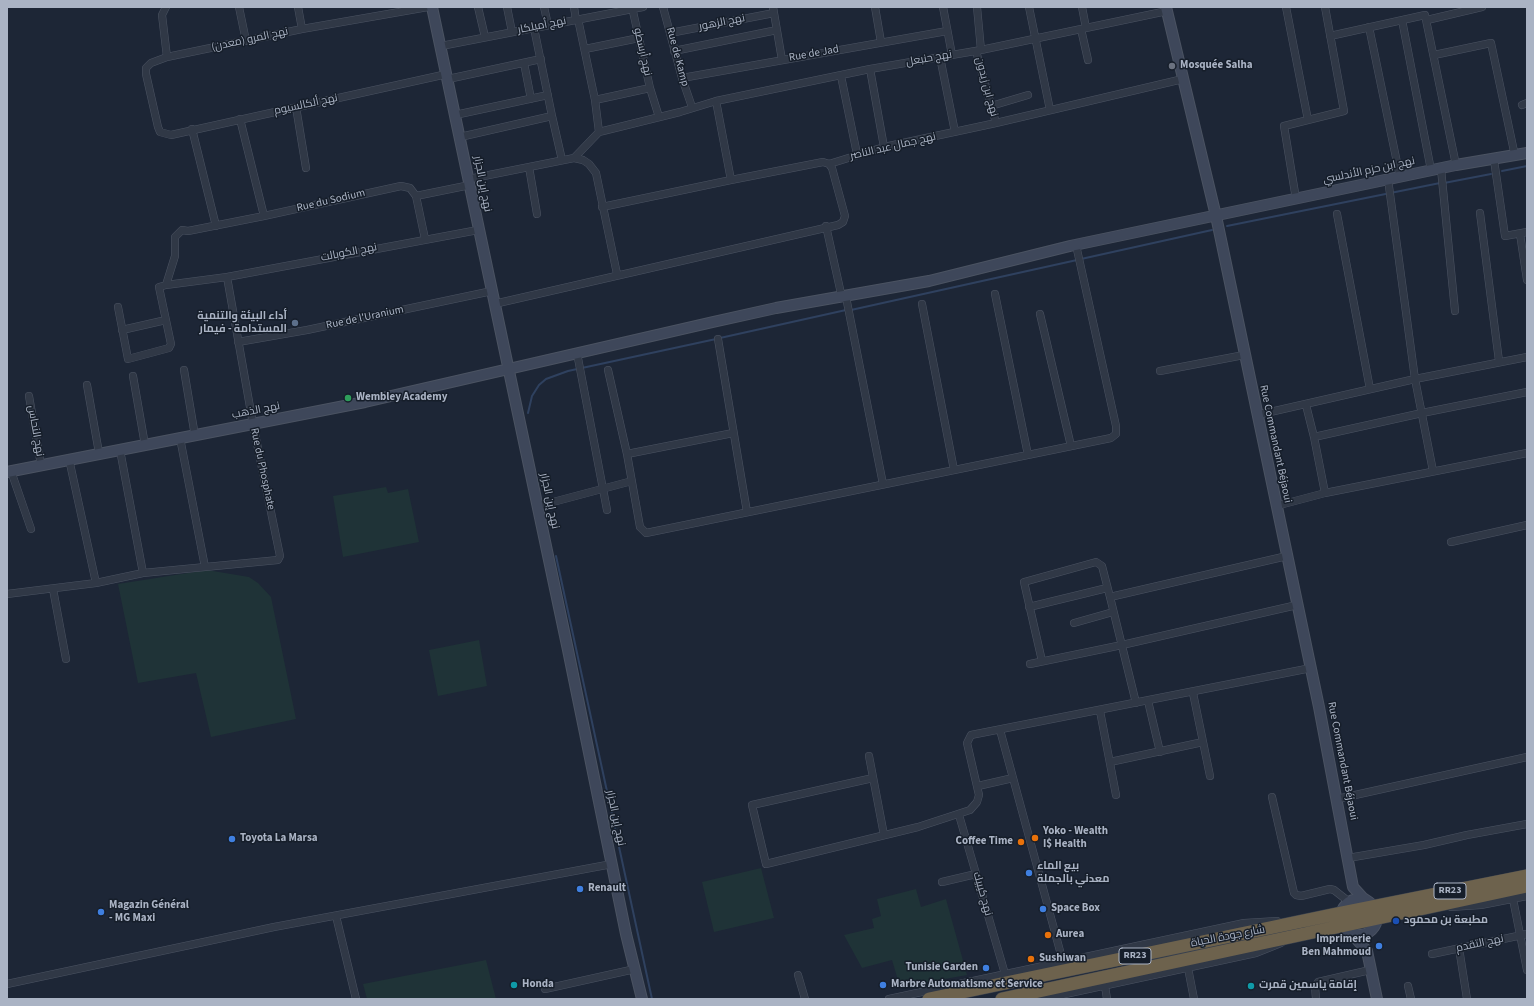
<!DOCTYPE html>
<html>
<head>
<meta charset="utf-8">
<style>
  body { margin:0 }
  #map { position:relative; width:1534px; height:1006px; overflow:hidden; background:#1d2636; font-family:"Source Sans 3",sans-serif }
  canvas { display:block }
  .frame { position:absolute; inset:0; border:8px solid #aab3c4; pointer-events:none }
</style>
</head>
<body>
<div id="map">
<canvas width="1534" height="1006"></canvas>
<div class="frame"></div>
</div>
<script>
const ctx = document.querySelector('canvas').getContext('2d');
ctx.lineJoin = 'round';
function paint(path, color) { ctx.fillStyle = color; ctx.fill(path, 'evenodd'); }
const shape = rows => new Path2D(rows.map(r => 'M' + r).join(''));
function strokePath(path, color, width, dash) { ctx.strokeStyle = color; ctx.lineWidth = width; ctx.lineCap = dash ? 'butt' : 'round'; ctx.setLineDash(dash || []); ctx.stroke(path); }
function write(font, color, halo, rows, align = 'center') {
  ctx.font = font + ' "Source Sans 3",Cairo,sans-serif'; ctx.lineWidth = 3; ctx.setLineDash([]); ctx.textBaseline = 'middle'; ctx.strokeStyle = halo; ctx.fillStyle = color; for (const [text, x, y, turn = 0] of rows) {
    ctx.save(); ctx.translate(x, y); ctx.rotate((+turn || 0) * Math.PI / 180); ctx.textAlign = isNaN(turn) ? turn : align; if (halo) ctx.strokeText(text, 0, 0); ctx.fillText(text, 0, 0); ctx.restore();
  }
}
const green = shape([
  [386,487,388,493,408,489,419,542,343,557,333,496],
  [207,570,249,577,258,583,271,597,296,719,211,737,196,673,138,683,118,584],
  [479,640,487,686,438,696,429,650],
  [761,868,774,918,714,932,702,882],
  [916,889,921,907,946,899,967,975,900,987,892,960,862,968,844,935,874,928,872,919,881,916,877,899],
  [486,960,496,999,367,999,363,984]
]);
const stream = shape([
  [1502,171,1527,166],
  [1444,183,1491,174],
  [1227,226,1440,183],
  [1081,259,1212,230],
  [851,310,1077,260],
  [720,338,846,310],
  [528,413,532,396,539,385,546,379,568,371,716,339],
  [556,556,652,999]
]);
const street = shape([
  [166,7,162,15,167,57],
  [239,7,246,41],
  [298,7,302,29],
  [428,7,302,29,167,57,151,63,146,68,146,74,158,127,160,132,171,135,447,74],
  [478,7,485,37],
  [507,7,512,32],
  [544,7,548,25],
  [574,7,576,20],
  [663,7,682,78,692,107],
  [773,7,782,60],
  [875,7,881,42],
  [943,7,952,55],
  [977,7,981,50],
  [1029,7,1050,110],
  [1082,7,1086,28],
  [1286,7,1308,120],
  [578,19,595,100,599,132],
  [1402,20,1431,170],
  [1427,20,1482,7],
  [1369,27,1400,177],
  [1081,29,1088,60],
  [670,33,774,13],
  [1330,36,1425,15,1456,165],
  [441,46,643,7],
  [585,49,639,38],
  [674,51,777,30],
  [976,51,996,123],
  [1434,55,1491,43,1515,156],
  [940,57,955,132],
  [524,63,531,99],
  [870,69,884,147],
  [841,76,857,154],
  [682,78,947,31],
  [448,79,541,59],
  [650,88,659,117],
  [595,100,650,88,632,7],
  [716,101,731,180],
  [1522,105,1527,103],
  [991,106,1028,95],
  [296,107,306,168],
  [455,115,548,95],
  [552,116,562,160],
  [240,119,264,216],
  [192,129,216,226],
  [460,137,552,116,534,28],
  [574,158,599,132,680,112,716,101,870,69,981,50,1167,11],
  [1494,160,1505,236,1527,232],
  [529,167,537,214],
  [1441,169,1455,311],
  [469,179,574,158,583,160,589,164,596,173,617,274],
  [1388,179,1415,379,1433,471],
  [416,196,425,239],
  [1296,199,1284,126,1344,111,1325,7],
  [602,207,731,180,823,162,829,164,884,147,996,123,1183,79],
  [1480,213,1499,361],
  [1337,214,1370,389],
  [826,226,842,298],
  [1520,234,1527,280],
  [166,285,175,256,175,237,182,230,188,231,264,216,401,186,410,188,416,196,470,185],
  [995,294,1028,455],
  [846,297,883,484],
  [494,304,838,225,843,222,845,216,832,168,829,164],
  [922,304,954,470],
  [118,307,128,359,169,348,171,344,159,287,166,285,227,277],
  [1040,314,1071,446],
  [122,330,166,320],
  [718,339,747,512],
  [238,342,307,330,492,291],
  [577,353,607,510],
  [184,370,195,436],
  [608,370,627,454,640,527,646,533,1111,438,1116,434,1116,426,1076,245],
  [1160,371,1244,355],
  [133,376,145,445],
  [87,385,99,453],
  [29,396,41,465],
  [1257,415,1415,379,1527,357],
  [1314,437,1422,413,1527,392],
  [180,438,205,567],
  [120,450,143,573],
  [627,454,733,433],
  [69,459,96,583],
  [11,471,31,529],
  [1325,493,1527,453],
  [538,506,632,481],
  [1276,506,1325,493,1314,437,1306,405],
  [1451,542,1527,525],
  [53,589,66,659],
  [7,594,96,583,143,573,278,560,280,556,253,424,227,277,478,230],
  [1029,607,1107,588],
  [1074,623,1113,612],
  [1042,661,1024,582,1096,562,1102,566,1110,597],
  [1030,664,1122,645,1297,605],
  [1193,693,1210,776],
  [1148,701,1160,752],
  [1136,703,1110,597,1287,556],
  [1100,711,1116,795],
  [1000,730,1063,962],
  [869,756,884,835],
  [1110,762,1203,742],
  [873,778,752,805,766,864,918,827,970,810,977,802,979,795,967,743,971,735,1311,668],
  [978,786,1013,778],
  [1272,797,1294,893,1296,895,1301,896,1330,889,1334,890,1348,901],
  [1337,799,1527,757],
  [959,815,1005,974],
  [1348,858,1424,845,1467,835,1527,824],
  [942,882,976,874],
  [1513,899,1527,970],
  [1451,907,1481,905,1527,896],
  [336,916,356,999],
  [1459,948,1467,999],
  [1432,954,1527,934],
  [1188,968,1194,999],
  [798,975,805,999],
  [7,984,274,927,612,864],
  [1105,986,1107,999],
  [1408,986,1411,999],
  [545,989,635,969],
  [889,999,1244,923,1277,921],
  [1042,999,1256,953,1281,943],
  [1316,999,1315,987,1318,982,1370,970]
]);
const secondary = shape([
  [432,7,568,650,626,934,642,999],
  [1166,7,1216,216,1319,707,1353,887,1363,898,1369,902],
  [7,472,365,402,713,322,776,308,929,281,1070,246,1456,165,1527,153],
  '1341 917a18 18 0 1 1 36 0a18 18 0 1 1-36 0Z',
  [1352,934,1367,951,1377,999]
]);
const highway = shape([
  [929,999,1341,913,1527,876],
  [1002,999,1527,886]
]);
const markers = [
  [1172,66,4,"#6b7280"],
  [295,323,4,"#5c6f8a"],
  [348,398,4,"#2e9e5b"],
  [1035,838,4,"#e8710a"],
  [232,839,4,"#3f7fe0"],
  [1021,842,4,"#e8710a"],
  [1029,873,4,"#3f7fe0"],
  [580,889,4,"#3f7fe0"],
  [1043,909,4,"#3f7fe0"],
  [101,912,4,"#3f7fe0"],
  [1396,921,4,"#1a4fb4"],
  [1048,935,4,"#e8710a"],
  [1379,946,4,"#3f7fe0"],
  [1031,959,4,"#e8710a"],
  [986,968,4,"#3f7fe0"],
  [514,985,4,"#0f9aa8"],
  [883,985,4,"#3f7fe0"],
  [1251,986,4,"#0f9aa8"]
];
const shields = [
  [1450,891,32],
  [1135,956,32]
];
const shieldNames = [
  ["RR23",1450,891],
  ["RR23",1135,956]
];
const streetNames = [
  ["نهج الزهور",722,23,-11],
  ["نهج أميلكار",542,26,-11],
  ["نهج المرو (معدن)",250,40,-12],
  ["نهج أرسطو",642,52,77],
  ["Rue de Jad",814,54,-10],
  ["Rue de Kamp",677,57,75],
  ["نهج حنبعل",929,59,-10],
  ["نهج ابن زيدون",986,87,75],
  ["نهج ألكالسيوم",306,105,-12],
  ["نهج جمال عبد الناصر",893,147,-13],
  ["نهج ابن حزم الأندلسي",1369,171,-12],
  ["نهج إبن الجزار",482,184,79],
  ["Rue du Sodium",331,201,-13],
  ["نهج الكوبالت",349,253,-11],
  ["Rue de l'Uranium",365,318,-12],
  ["نهج الذهب",256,411,-11],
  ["نهج النحاس",35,431,80],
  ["Rue Commandant Béjaoui",1275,444,78],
  ["Rue du Phosphate",262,469,78],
  ["نهج إبن الجزار",549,501,78],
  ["Rue Commandant Béjaoui",1342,761,79],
  ["نهج إبن الجزار",615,818,78],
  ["نهج كيبيك",982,894,74],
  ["شارع جودة الحياة",1228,937,-11],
  ["نهج التقدم",1480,944,-12]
];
const poiNames = [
  ["Mosquée Salha",1180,66],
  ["أداء البيئة والتنمية",287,317,"right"],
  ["المستدامة - فيمار",287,330,"right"],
  ["Wembley Academy",356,398],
  ["Yoko - Wealth",1043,832],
  ["I$ Health",1043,845],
  ["Toyota La Marsa",240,839],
  ["Coffee Time",1013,842,"right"],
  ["بيع الماء",1037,867],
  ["معدني بالجملة",1037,880],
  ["Renault",588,889],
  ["Magazin Général",109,906],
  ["- MG Maxi",109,919],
  ["Space Box",1051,909],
  ["مطبعة بن محمود",1404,921],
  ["Aurea",1056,935],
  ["Imprimerie",1371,940,"right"],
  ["Ben Mahmoud",1371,953,"right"],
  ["Sushiwan",1039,959],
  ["Tunisie Garden",978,968,"right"],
  ["Honda",522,985],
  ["Marbre Automatisme et Service",891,985],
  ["إقامة ياسمين قمرت",1259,986]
];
paint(green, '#1f3337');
strokePath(stream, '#2f415f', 2);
strokePath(street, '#4b5362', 8);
strokePath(secondary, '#4b5362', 12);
strokePath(highway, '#38404e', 14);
strokePath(street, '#303846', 7);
strokePath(secondary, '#3e475a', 10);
strokePath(highway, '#6d624d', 13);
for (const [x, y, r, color] of markers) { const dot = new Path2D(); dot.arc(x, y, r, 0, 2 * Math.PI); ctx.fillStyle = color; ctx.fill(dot); strokePath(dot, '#161e2a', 1.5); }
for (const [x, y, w] of shields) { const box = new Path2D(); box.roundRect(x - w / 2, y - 8, w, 16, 3); ctx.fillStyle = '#161e2a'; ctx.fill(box); strokePath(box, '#aab3c4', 1); }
write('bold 10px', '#aab3c4', null, shieldNames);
write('11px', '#aab3c4', '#161e2a', streetNames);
write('bold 11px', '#aab3c4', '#161e2a', poiNames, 'left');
</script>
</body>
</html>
